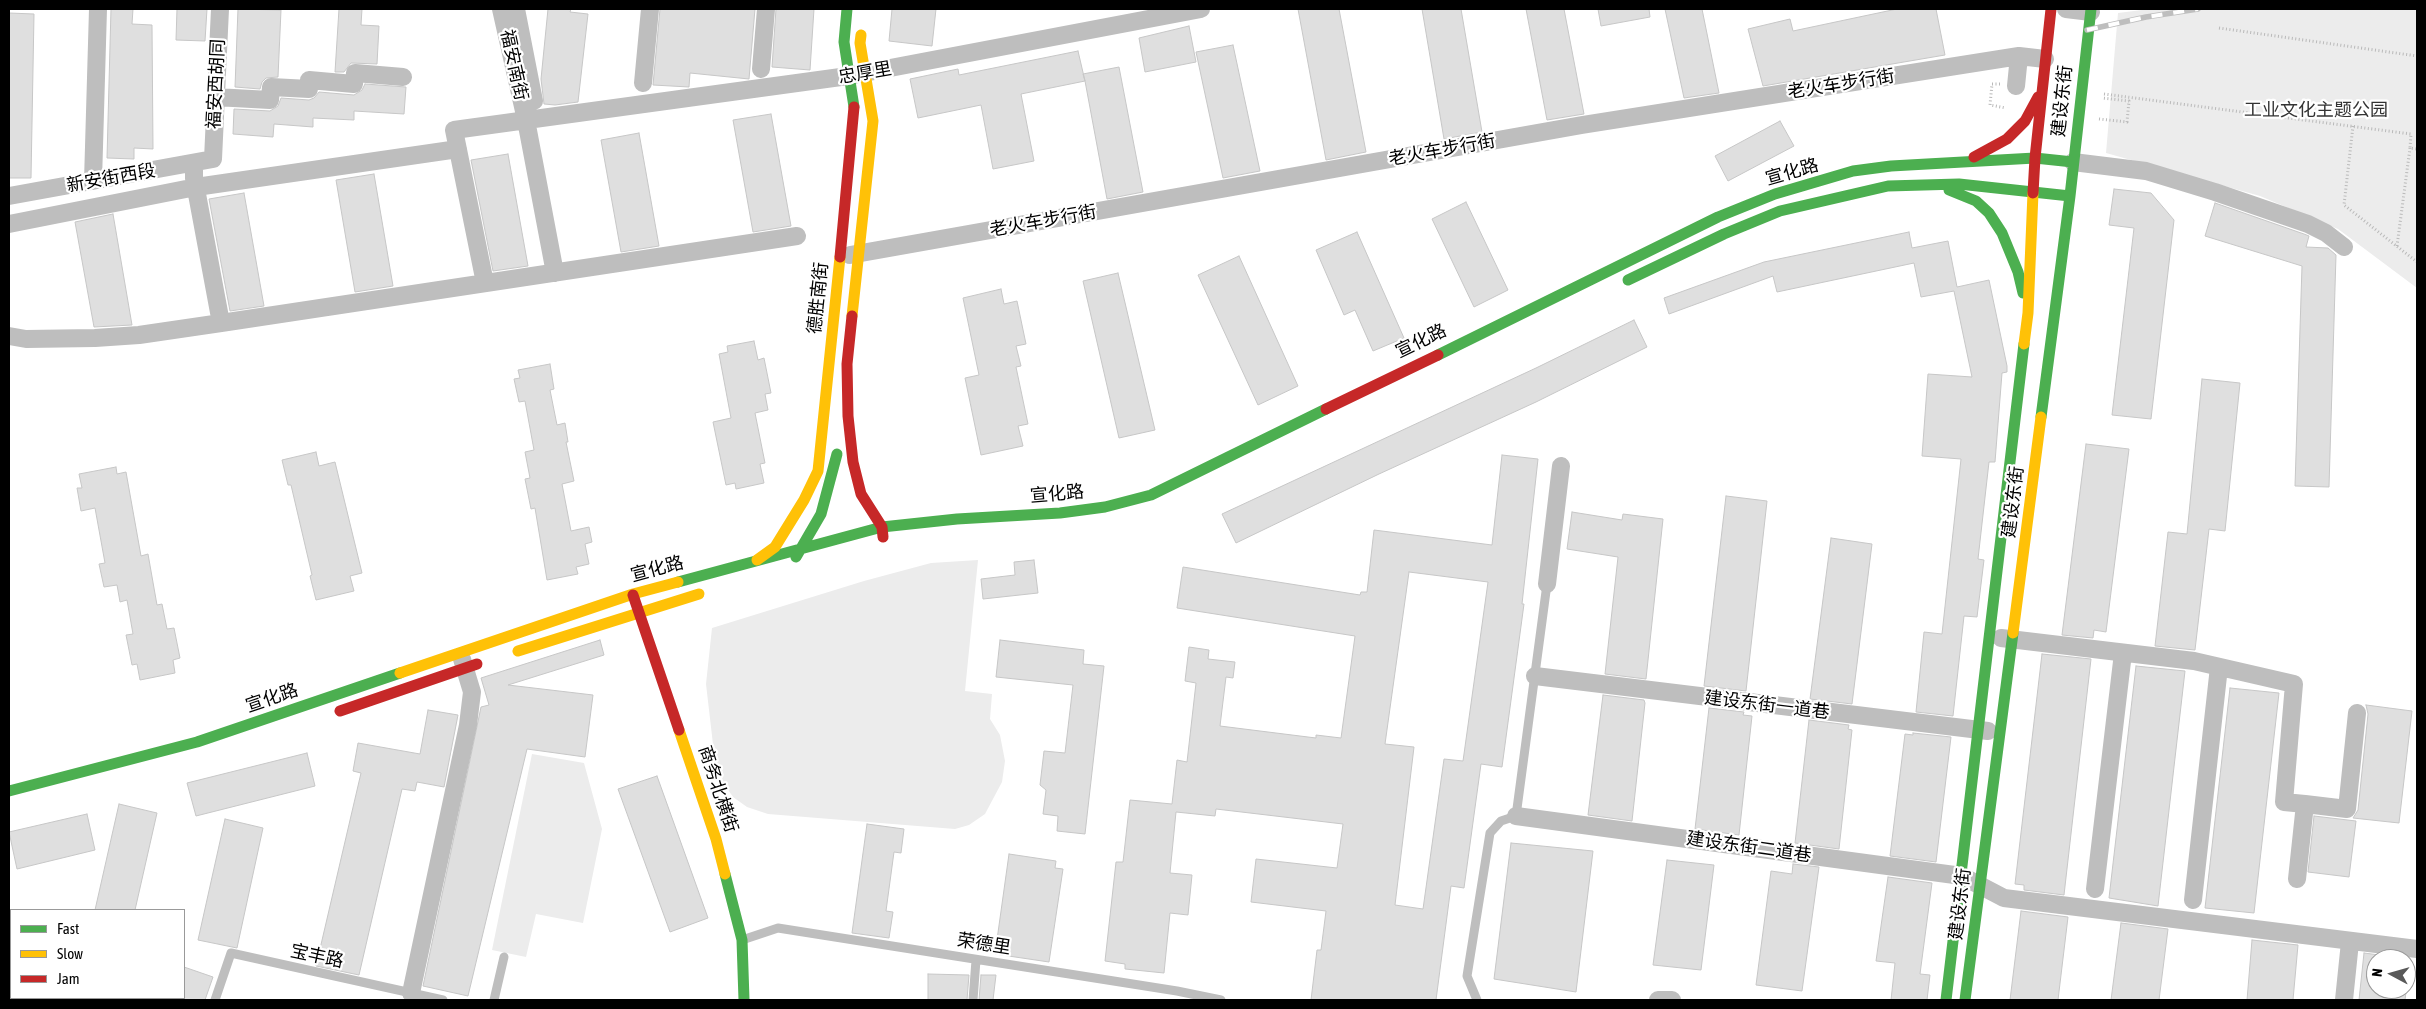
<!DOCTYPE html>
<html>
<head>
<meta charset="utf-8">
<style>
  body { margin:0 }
  #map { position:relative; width:2426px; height:1009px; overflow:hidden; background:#fff; font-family:"Asap Condensed",sans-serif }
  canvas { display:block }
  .frame { position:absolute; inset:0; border:10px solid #000; pointer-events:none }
  .legend { position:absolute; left:10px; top:909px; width:175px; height:90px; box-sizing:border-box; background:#fff; border:1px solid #999; margin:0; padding:6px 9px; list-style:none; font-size:15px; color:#000 }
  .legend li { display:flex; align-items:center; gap:10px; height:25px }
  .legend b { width:25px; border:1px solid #999 }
  .north { position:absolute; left:2366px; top:949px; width:50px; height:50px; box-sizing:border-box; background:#fff; border:1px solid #999; border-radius:50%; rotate:276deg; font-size:14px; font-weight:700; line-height:20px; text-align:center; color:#000 }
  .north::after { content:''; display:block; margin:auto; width:18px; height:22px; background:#595959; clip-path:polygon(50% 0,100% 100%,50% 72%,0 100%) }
</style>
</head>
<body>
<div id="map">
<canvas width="2426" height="1009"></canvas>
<div class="frame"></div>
<ul class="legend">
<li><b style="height:6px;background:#4caf50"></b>Fast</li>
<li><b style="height:6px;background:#ffc107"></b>Slow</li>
<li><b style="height:6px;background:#c62828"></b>Jam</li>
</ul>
<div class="north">N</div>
</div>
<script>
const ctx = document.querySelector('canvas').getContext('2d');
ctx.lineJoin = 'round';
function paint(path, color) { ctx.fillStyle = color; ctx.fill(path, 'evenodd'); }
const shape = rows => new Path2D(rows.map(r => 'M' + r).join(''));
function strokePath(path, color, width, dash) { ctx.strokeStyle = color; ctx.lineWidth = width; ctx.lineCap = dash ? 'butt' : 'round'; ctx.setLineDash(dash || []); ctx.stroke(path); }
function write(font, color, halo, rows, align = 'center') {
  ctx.font = font + ' "Asap Condensed","Noto Sans SC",sans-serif'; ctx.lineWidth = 4.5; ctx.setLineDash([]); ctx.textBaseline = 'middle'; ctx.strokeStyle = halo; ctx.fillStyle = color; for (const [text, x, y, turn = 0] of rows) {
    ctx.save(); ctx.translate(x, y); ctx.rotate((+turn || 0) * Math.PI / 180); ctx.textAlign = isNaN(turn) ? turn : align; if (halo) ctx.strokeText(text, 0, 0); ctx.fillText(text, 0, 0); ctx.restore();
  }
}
const green = shape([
  [2150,9,2417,9,2417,288,2338,229,2260,196,2106,153,2118,13],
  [978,560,965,691,992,694,990,719,1000,735,1005,761,1002,782,985,814,969,825,955,829,768,814,747,807,733,797,724,784,714,753,706,684,712,628,864,581,931,563],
  [532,754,584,763,602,829,583,923,536,914,526,957,492,950]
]);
const building = shape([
  [111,9,133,9,132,24,152,25,153,149,134,148,134,159,107,158,111,9],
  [177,9,207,9,205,41,176,40,177,9],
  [238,9,281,10,278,77,266,78,262,82,260,89,235,87,238,9],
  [339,9,362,9,361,25,379,26,377,64,351,63,344,72,335,72,339,9],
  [548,9,571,9,570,12,588,14,578,102,555,105,544,104,541,79,548,9],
  [660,9,755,9,749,79,690,73,689,87,653,85,660,9],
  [776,9,814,9,810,70,772,67,776,9],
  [892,9,936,9,932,46,889,41,892,9],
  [1298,9,1339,9,1366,152,1326,160,1298,9],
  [1422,9,1461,9,1482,132,1444,139,1422,9],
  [1526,9,1564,9,1584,114,1547,120,1526,9],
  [1598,9,1649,9,1650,17,1601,26,1598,9],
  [1665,9,1702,9,1719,93,1684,98,1665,9],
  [1897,9,1936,9,1945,55,1763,86,1748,29,1790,19,1793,31,1897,9],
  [9,13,34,14,31,178,9,178,9,13],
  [1189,26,1196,62,1145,72,1139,38,1189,26],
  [1233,45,1260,171,1223,178,1196,52,1233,45],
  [1078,51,1085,81,1083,74,1119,67,1143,192,1107,199,1085,81,1021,94,1034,161,993,169,981,105,918,118,910,79,958,69,959,75,1078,51],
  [365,84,406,87,404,114,354,111,354,120,313,118,313,127,274,124,273,137,233,134,234,109,270,111,278,106,281,98,309,100,314,98,319,92,354,95,362,90,365,84],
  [771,114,791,226,753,232,733,120,771,114],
  [1780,121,1794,146,1728,181,1715,156,1780,121],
  [639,133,659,246,621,252,601,140,639,133],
  [508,154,528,266,493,271,471,160,508,154],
  [374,174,393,286,355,292,336,180,374,174],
  [2114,189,2151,193,2174,220,2151,419,2112,415,2134,228,2109,225,2114,189],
  [244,193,264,306,230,311,209,199,244,193],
  [1466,202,1508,290,1474,307,1432,219,1466,202],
  [2215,203,2304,234,2309,236,2306,247,2328,248,2336,255,2329,487,2295,486,2302,266,2205,236,2215,203],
  [113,214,132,325,94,327,75,222,113,214],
  [1357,232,1404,338,1373,351,1355,310,1344,315,1316,250,1357,232],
  [1909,232,1912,248,1948,241,1957,287,1989,280,2007,366,2007,372,2002,373,1995,462,1989,462,1978,559,1984,560,1977,617,1964,616,1953,716,1916,712,1924,632,1942,634,1961,459,1922,456,1928,374,1972,377,1954,291,1921,297,1914,263,1777,292,1773,276,1669,314,1664,298,1764,262,1909,232],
  [1239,256,1298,386,1258,405,1198,275,1239,256],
  [1118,273,1155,430,1119,438,1083,281,1118,273],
  [1001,289,1004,304,1017,301,1026,344,1016,346,1021,366,1016,367,1028,424,1018,426,1023,446,981,455,965,378,979,375,963,298,1001,289],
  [1634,320,1647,347,1536,402,1379,474,1236,543,1222,514,1536,368,1634,320],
  [754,341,758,360,764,358,771,393,765,394,768,410,755,413,765,463,760,464,764,483,736,489,735,483,726,485,713,422,731,418,719,354,728,352,727,346,754,341],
  [550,364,554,389,550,390,557,425,565,423,568,442,566,442,574,481,562,484,571,531,589,527,592,542,585,544,589,564,576,567,578,574,547,580,535,508,531,509,525,479,530,478,525,452,534,450,525,401,519,402,514,379,520,378,518,370,550,364],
  [2202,379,2240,383,2225,531,2209,529,2195,650,2155,646,2168,532,2187,534,2202,379],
  [2086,444,2129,449,2106,632,2094,630,2093,638,2062,635,2086,444],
  [316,452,319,466,335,462,362,573,350,576,354,591,316,600,310,576,312,575,291,485,288,485,282,460,316,452],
  [1502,455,1538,459,1522,604,1524,604,1502,767,1481,764,1464,888,1451,886,1436,1000,1311,1000,1317,950,1321,950,1326,911,1251,902,1256,859,1337,868,1343,824,1216,809,1215,816,1176,812,1170,873,1192,875,1188,915,1170,913,1164,973,1125,969,1125,964,1105,961,1116,862,1123,862,1130,800,1172,804,1177,760,1187,762,1196,683,1185,681,1189,647,1209,650,1208,659,1235,662,1233,678,1226,677,1220,726,1316,738,1316,735,1341,738,1355,636,1177,608,1183,567,1360,595,1361,592,1367,592,1374,530,1492,545,1502,455],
  [1409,572,1488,582,1463,761,1444,759,1423,909,1395,905,1414,747,1385,744,1409,572],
  [116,467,117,474,126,472,141,556,148,554,157,605,162,604,167,629,174,628,180,658,173,660,175,673,140,680,137,664,132,665,126,635,133,634,127,600,120,602,117,585,104,587,99,564,105,563,95,508,81,511,77,488,82,488,79,474,116,467],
  [1726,496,1767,501,1746,691,1704,686,1726,496],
  [1572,512,1622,520,1623,514,1663,519,1646,679,1605,674,1618,557,1567,549,1572,512],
  [1831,538,1872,544,1852,704,1810,699,1831,538],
  [1034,560,1038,593,983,599,981,579,1015,575,1014,562,1034,560],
  [600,640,604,655,508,685,593,695,585,757,527,749,468,996,423,986,481,707,489,705,481,678,600,640],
  [1000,640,1084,650,1083,664,1104,666,1085,834,1057,831,1058,816,1043,814,1046,790,1040,785,1044,751,1065,753,1073,685,996,677,1000,640],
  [2042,654,2091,659,2064,895,2024,890,2024,885,2015,884,2042,654],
  [2136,666,2185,671,2158,906,2109,898,2136,666],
  [2230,688,2279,693,2254,913,2205,908,2230,688],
  [1603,695,1644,700,1645,703,1632,821,1588,815,1603,695],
  [2366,705,2412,711,2399,823,2353,818,2358,810,2368,714,2366,705],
  [1709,708,1744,712,1743,715,1752,716,1739,835,1695,829,1709,708],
  [428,710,458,715,444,787,417,782,415,791,402,789,359,975,316,966,361,773,353,771,358,743,420,754,428,710],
  [1809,720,1849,725,1848,729,1852,730,1839,849,1795,843,1809,720],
  [1913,733,1951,737,1936,862,1890,856,1905,734,1913,735,1913,733],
  [307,753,315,786,196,816,187,783,307,753],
  [657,776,708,918,670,932,618,789,657,776],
  [119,804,157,813,135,910,95,910,119,804],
  [87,814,95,850,17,869,9,832,87,814],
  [2314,816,2356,821,2349,877,2308,872,2314,816],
  [225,819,263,828,237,948,198,940,225,819],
  [867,824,904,829,901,853,894,852,886,911,893,912,889,938,852,933,867,824],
  [1511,843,1593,851,1576,992,1494,979,1511,843],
  [1009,854,1056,861,1055,868,1063,869,1049,962,995,954,1009,854],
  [1667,860,1714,865,1701,970,1653,965,1667,860],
  [1793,864,1819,867,1802,991,1756,985,1771,871,1792,874,1793,864],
  [1888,877,1932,883,1920,974,1930,975,1927,1000,1891,1000,1895,963,1876,961,1888,877],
  [2021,911,2068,917,2058,1000,2010,1000,2021,911],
  [2121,923,2168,929,2159,1000,2111,1000,2121,923],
  [2252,940,2298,945,2293,1000,2247,1000,2252,940],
  [2364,953,2410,959,2405,1000,2359,1000,2364,953],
  [2376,959,2406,959,2406,989,2376,989,2376,959],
  [184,967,213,977,205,1000,184,1000,184,967],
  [928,974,969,975,967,1000,928,1000,928,974],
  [981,975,996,975,993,1000,979,1000,981,975]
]);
const path = shape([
  [2219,28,2417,56],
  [2000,84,1992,84,1990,105,2006,108],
  [2104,94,2411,134,2410,148,2417,149],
  [2099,119,2127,122,2129,101,2102,98],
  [2353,126,2344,205,2417,262],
  [2397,246,2410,148]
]);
const lane = shape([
  [742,940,778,928,1177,991,1221,1000],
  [102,998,110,1000],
  [48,1000,49,998],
  [215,1000,231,953,443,1000],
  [494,1000,504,957],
  [973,1000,976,960],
  [1477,1000,1467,976,1490,833,1501,821,1516,816,1547,584]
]);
const street = shape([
  [501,9,526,120,555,273],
  [516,9,534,101],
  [2066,9,2091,12],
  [761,69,766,9],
  [643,83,650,9],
  [2016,86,2019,56],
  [215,97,270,100,271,87,309,89,309,80,354,84,355,73,403,77],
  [2073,162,2146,171,2215,192,2308,224,2326,233,2344,247],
  [194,164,194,178,221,323,797,236],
  [93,181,98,9],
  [9,196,213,159,220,9],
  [9,224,196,187,458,149],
  [850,255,1582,125,2019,56,2045,59],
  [485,283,454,130,848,76,1201,9],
  [9,336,26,339,95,338,139,335,221,323],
  [1547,584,1561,466],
  [2001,638,2194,661,2294,684,2284,802,2305,804,2297,879],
  [1535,676,1988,731],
  [2305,804,2347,809,2357,713],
  [1516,816,1962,876,2004,898,2417,949],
  [2095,889,2123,653],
  [2193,900,2219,667],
  [411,993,468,725,472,692,462,659],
  [1658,1000,1672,1000],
  [2344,1000,2350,942]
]);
const fast = shape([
  [847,9,844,42,854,107],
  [1949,190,1976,201,1989,213,2002,233,2018,272,2023,293],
  [1628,280,1724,234,1780,211,1888,186,1959,184,2070,196],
  [1438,355,1718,217,1775,194,1853,171,1891,166,2035,158,2073,162],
  [2041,417,2070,196,2091,9],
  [796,557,821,514,837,454],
  [678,582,882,527,957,519,1060,513,1105,507,1151,495,1326,409],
  [9,791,197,742,400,673],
  [725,874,742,940,744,1000],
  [1946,1000,2024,344],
  [1965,1000,2013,633]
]);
const slow = shape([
  [852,316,873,121,860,43,861,35],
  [2024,344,2028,313,2033,193],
  [757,560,775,547,804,500,818,471,840,257],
  [2013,633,2041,417],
  [518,651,699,594],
  [400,673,633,594,678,582],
  [679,730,716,839,725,874]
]);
const jam = shape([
  [1974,157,2007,139,2025,121,2038,97],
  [2033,193,2035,158,2051,9],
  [840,257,854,107],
  [852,316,847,364,848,416,853,462,861,494,882,527,883,537],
  [1326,409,1438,355],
  [633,595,679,730],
  [340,711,477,664]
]);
const rail = shape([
  [2087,30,2146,17,2198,9]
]);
const streetNames = [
  ["福安南街",514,65,78],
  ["忠厚里",865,73,-10],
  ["福安西胡同",216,84,-87],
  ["老火车步行街",1841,84,-9],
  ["建设东街",2062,101,-84],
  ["老火车步行街",1442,150,-10],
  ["宣化路",1792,172,-16],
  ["新安街西段",111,178,-10],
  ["老火车步行街",1043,221,-10],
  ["德胜南街",818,298,-84],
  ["宣化路",1421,341,-26],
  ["宣化路",1057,494,-5],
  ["建设东街",2013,502,-83],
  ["宣化路",657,569,-15],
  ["宣化路",272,698,-19],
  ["建设东街一道巷",1767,705,7],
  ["商务北横街",718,789,72],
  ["建设东街二道巷",1749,847,8],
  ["建设东街",1960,904,-83],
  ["荣德里",984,944,9],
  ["宝丰路",317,956,12]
];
const parkNames = [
  ["工业文化主题公园",2316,110]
];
paint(green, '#ececec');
paint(building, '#dfdfdf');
strokePath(building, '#c7c7c7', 1);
strokePath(path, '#b9b9b9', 3, [1, 2.5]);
strokePath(lane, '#bebebe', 9);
strokePath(street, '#bebebe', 18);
strokePath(fast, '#4caf50', 11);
strokePath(slow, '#ffc107', 11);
strokePath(jam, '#c62828', 11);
strokePath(rail, '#bebebe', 5.5);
strokePath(rail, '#fff', 4, [11]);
write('18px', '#000', '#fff', streetNames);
write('18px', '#333', '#fff', parkNames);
</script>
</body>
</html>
